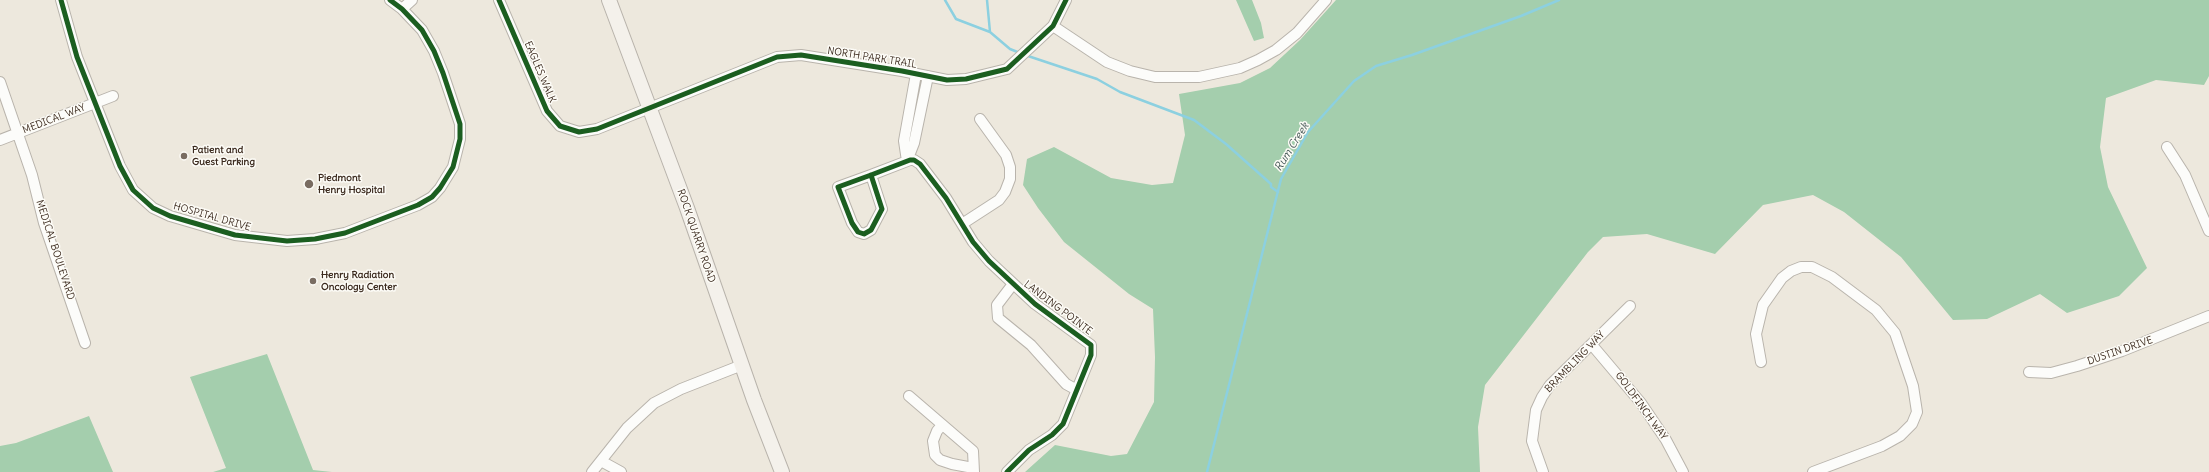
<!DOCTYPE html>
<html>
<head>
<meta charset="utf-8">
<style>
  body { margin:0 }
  canvas { display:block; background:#ede8dd }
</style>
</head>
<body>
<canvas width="2209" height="472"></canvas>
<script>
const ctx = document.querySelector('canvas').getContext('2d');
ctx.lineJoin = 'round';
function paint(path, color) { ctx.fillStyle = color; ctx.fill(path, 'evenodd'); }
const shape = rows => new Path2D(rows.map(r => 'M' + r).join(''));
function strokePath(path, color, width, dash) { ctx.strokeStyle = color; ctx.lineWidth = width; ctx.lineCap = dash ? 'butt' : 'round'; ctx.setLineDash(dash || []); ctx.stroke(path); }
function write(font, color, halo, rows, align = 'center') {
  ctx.font = font + ' Delius,sans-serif'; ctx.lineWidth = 3; ctx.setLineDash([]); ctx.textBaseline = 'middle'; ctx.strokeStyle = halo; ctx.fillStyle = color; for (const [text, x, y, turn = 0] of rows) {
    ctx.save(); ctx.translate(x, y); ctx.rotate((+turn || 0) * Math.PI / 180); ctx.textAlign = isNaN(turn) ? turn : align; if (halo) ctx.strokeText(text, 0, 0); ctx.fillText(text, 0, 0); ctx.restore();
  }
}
const forest = shape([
  [1236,0,1252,0,1261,23,1264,38,1254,41],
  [1336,0,2209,0,2209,76,2204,85,2156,80,2106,98,2100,147,2108,187,2147,268,2119,296,2067,313,2040,294,1987,319,1953,320,1901,257,1844,212,1813,195,1763,205,1715,254,1647,234,1603,237,1588,252,1485,385,1478,427,1480,472,1025,472,1055,445,1111,456,1127,454,1154,402,1155,357,1153,309,1129,294,1064,242,1038,208,1023,185,1027,159,1054,147,1111,178,1152,185,1173,183,1185,135,1179,94,1240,83,1270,68,1300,40],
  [267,354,313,470,332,472,213,472,226,468,190,377],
  [89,416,113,472,0,472,0,446,16,443]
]);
const stream = shape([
  [945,0,956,19,990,32,1010,49,1020,53],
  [987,0,990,32],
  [1025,55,1097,79,1120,92,1194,120,1226,144,1271,184,1271,187,1278,192],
  [1207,472,1281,179,1308,132,1354,81,1376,66,1412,55,1521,16,1559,0]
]);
const street = shape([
  [61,0,77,57,120,166,133,190,153,208,170,216,235,235,287,241,315,239,345,233,418,205,432,197,440,188,453,167,460,139,460,124,443,73,434,51,422,30,402,9,390,0],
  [499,0,547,111,560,126,579,132,597,129,777,57,801,55,902,71,947,80,966,79,1007,69,1053,26,1066,0],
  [402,9,412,0],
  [1053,26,1107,62,1130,71,1155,77,1199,77,1240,68,1258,60,1276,50,1297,33,1326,0],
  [0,82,32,175,44,223,85,343],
  [0,140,113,96],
  [2167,147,2185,175,2209,231],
  [907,161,904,141,916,74],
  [907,161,914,143,928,76],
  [871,175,882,209,871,230,864,234,858,232,852,223,838,187,871,175,910,160,914,160,920,164,946,198,973,242,989,261,1035,304,1091,345,1091,355,1063,424,1052,435,1029,450,1007,472],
  [962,224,999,200,1005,192,1010,179,1010,167,1006,155,980,119],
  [1013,284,997,305,998,318,1031,345,1066,384,1077,390],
  [1592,345,1641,403,1666,440,1683,472],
  [1761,362,1756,334,1763,305,1782,278,1791,271,1801,267,1812,267,1832,277,1876,310,1895,333,1913,386,1917,412,1912,424,1900,436,1882,446,1813,472],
  [2029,372,2051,373,2077,366,2122,351,2209,316],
  [909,396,973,451,974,472],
  [942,425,937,431,933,441,935,455,940,460,952,464,973,468],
  [601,461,621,472],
  [592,472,627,428,654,403,681,389,742,365],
  [1543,472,1532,441,1536,410,1542,397,1550,385,1630,306]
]);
const secondary = shape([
  [609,0,687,208,754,400,782,472]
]);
const cycleway = shape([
  [61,0,77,57,120,166,133,190,153,208,170,216,235,235,287,241,315,239,345,233,418,205,432,197,440,188,453,167,460,139,460,124,443,73,434,51,422,30,402,9,390,0],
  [499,0,547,111,560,126,579,132,597,129,777,57,801,55,902,71,947,80,966,79,1007,69,1053,26,1066,0],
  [871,175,882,209,871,230,864,234,858,232,852,223,838,187,871,175,910,160,914,160,920,164,946,198,973,242,989,261,1035,304,1091,345,1091,355,1063,424,1052,435,1029,450,1007,472]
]);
const markers = [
  [184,156,4,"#796c61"],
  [309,184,5,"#796c61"],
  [313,281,4,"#796c61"]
];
const streetNames = [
  ["NORTH PARK TRAIL",872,58,9],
  ["EAGLES WALK",540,72,67],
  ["MEDICAL WAY",54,119,-21],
  ["HOSPITAL DRIVE",212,217,16],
  ["ROCK QUARRY ROAD",696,236,71],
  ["MEDICAL BOULEVARD",55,250,72],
  ["LANDING POINTE",1058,308,37],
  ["DUSTIN DRIVE",2120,351,-19],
  ["BRAMBLING WAY",1575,362,-46],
  ["GOLDFINCH WAY",1641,406,54]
];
const poiNames = [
  ["Patient and",192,150],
  ["Guest Parking",192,162],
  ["Piedmont",318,178],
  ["Henry Hospital",318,190],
  ["Henry Radiation",321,275],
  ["Oncology Center",321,287]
];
const waterNames = [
  ["Rum Creek",1292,147,-58]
];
paint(forest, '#a4cead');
strokePath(stream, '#8cd0e0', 2.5);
strokePath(street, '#b9b4ac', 12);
strokePath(secondary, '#b9b4ac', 16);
strokePath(street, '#fcfcfa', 10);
strokePath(secondary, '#f4f1eb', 14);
strokePath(cycleway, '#1b5e20', 5);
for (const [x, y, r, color] of markers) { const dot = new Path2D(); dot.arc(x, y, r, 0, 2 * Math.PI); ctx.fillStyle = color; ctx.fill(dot); strokePath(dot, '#fdfcf7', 1.5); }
write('10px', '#3b2a1e', '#fdfcf7', streetNames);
write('bold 10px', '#3b2a1e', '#fdfcf7', poiNames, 'left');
write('italic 11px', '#475958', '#fdfcf7', waterNames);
</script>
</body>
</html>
